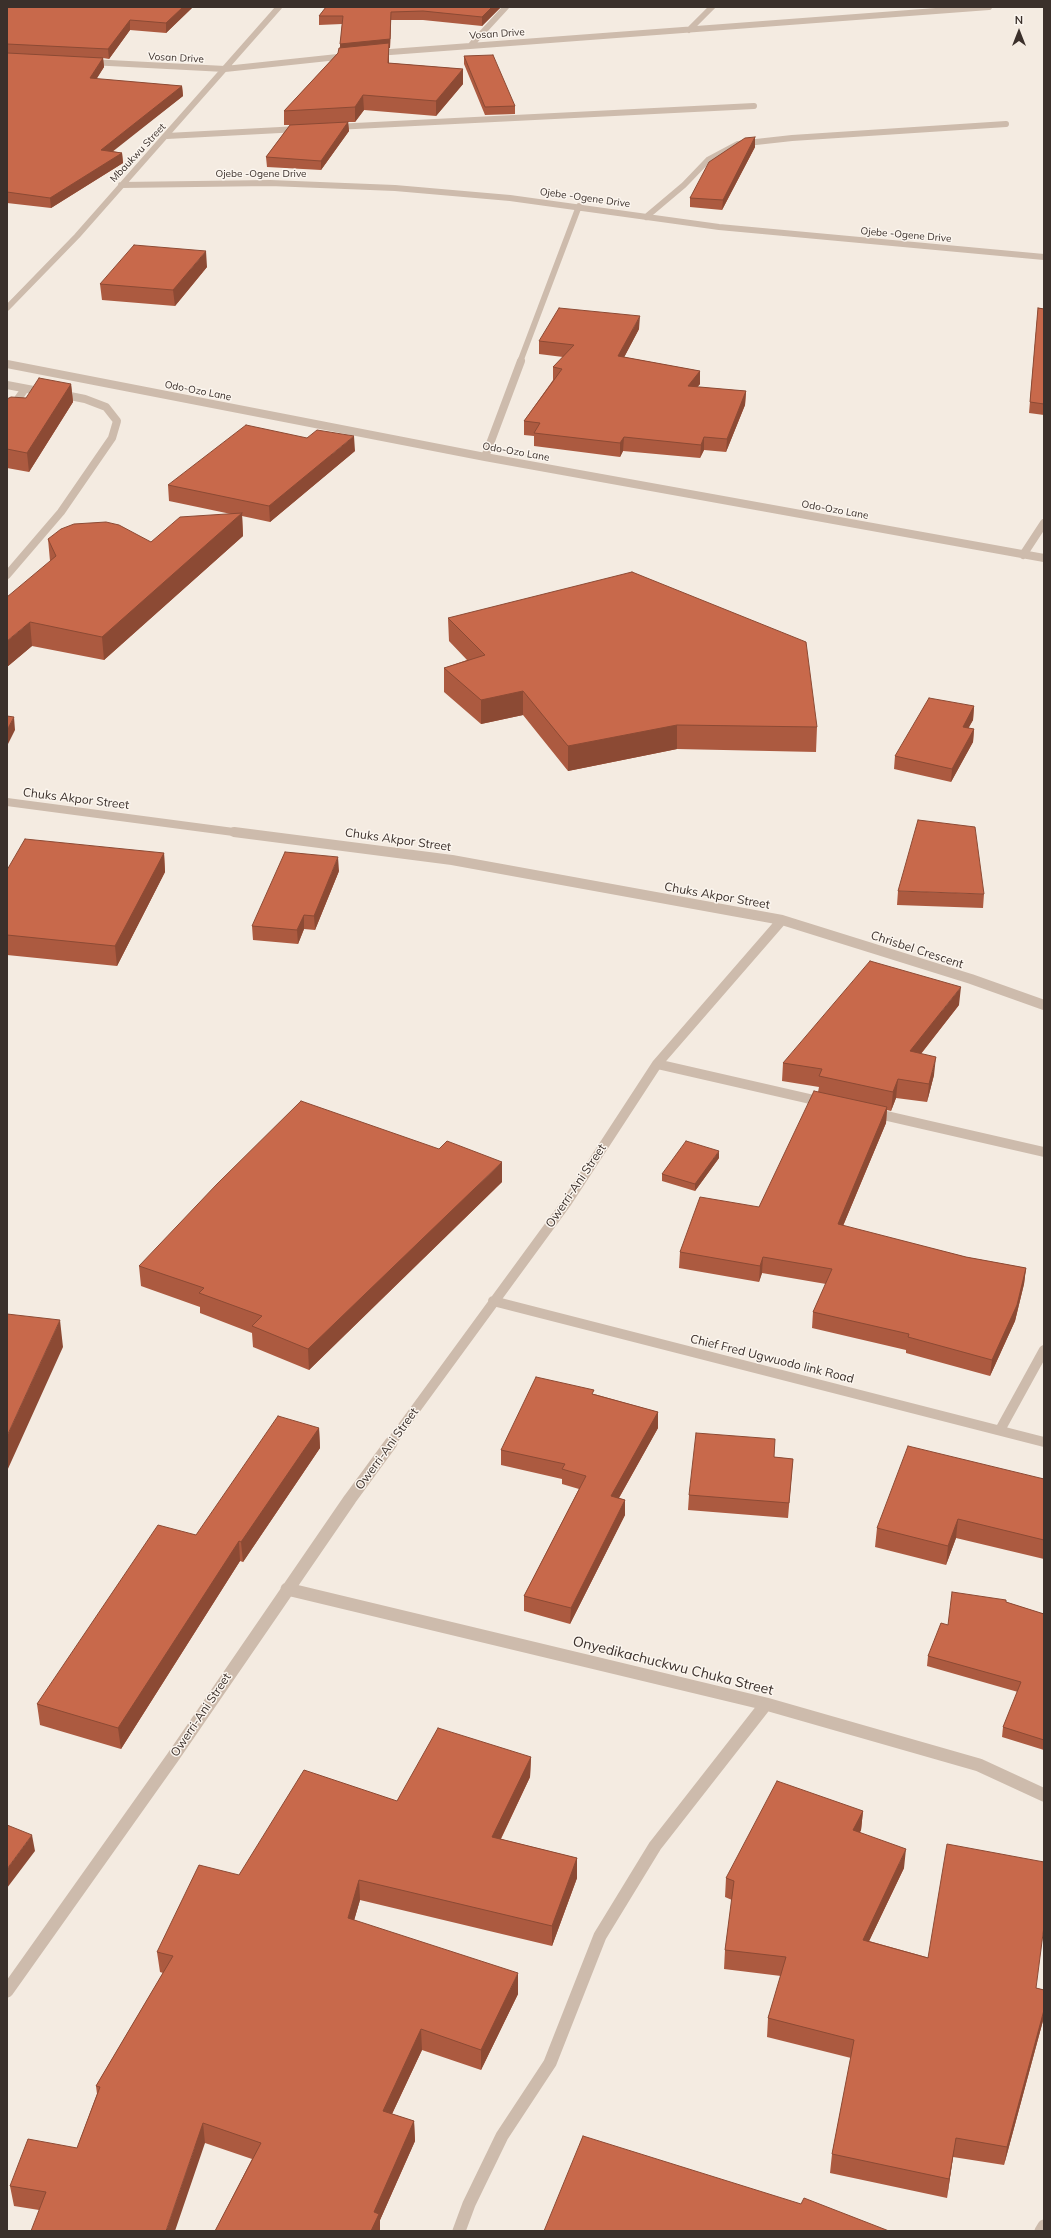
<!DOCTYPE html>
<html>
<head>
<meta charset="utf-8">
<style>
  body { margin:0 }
  #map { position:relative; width:1051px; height:2238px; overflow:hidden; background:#f4ebe1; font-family:Mulish,sans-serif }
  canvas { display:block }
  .frame { position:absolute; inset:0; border:8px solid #3b302b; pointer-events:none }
  .north { position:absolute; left:999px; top:12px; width:40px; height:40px; -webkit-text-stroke:3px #fbf5ee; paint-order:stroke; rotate:0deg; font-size:11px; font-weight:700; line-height:16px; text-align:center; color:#3b302b }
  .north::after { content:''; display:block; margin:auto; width:14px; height:18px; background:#3b302b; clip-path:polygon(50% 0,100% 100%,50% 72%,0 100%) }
</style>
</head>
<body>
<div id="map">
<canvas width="1051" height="2238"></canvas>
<div class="frame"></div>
<div class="north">N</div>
</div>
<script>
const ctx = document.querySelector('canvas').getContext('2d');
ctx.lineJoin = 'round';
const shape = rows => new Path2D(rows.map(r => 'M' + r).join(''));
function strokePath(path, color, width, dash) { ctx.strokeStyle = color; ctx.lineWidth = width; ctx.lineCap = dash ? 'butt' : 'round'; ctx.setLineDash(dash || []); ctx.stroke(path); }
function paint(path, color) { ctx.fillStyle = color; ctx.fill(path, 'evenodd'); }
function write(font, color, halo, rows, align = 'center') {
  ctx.font = font + ' Mulish,sans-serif'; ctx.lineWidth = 3; ctx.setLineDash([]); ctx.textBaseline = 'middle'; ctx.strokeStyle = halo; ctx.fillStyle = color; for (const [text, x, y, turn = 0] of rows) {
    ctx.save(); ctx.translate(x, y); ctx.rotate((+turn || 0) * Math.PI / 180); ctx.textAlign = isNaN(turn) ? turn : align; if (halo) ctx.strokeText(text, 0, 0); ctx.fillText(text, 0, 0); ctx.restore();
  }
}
const minorFar3 = shape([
  [689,30,712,7],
  [471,45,506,7],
  [377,53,989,7],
  [90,62,225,69,347,56],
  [335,127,754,106],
  [167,136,299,129],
  [121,185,270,183,395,188,510,198,719,227,1044,257],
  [646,217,684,185,708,160,738,144,792,138,1006,124],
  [7,308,77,236,279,7],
  [520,362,579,206]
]);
const minorFar2 = shape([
  [7,364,485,457,1044,558],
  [7,385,44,392],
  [7,414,25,389],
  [485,457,521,361],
  [1023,555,1044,523],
  [7,575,61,512,112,438,117,421,106,407,85,399,60,394],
  [7,802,241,833]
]);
const minorFar1 = shape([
  [234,832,452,860,782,920,971,979,1044,1005],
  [657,1064,823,1102],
  [874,1113,1044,1152],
  [493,1301,1044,1442],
  [1000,1430,1044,1350],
  [390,1444,567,1202,657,1064,782,920]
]);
const minor = shape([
  [287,1589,766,1704,979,1765,1044,1795],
  [7,1991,173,1757,350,1499,391,1443],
  [459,2231,469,2204,502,2136,550,2063,600,1936,655,1846,766,1704],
  [1041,2231,1044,2226]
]);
const wall = shape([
  [7,7,193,7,166,33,130,30,109,59,103,58,104,67,96,79,182,86,183,96,112,151,122,153,123,163,51,208,7,203],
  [326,7,501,7,482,26,423,20,391,20,390,48,389,48,389,63,463,69,463,84,436,116,364,110,355,122,348,122,349,131,321,170,267,167,266,157,290,125,284,125,284,111,338,53,340,48,342,24,319,25,319,16],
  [464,56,515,106,515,114,485,115,464,64],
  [755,137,755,147,722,210,690,207,690,198],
  [207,267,175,306,102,300,100,284],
  [1038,308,1044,309,1044,415,1029,413],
  [639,329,624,357,700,371,700,384,697,387,746,391,745,405,726,452,704,450,700,458,623,451,620,457,534,446,534,436,524,435,524,421,553,380,553,367,563,357,539,354,539,341],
  [71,384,73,402,29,472,7,468,7,399,26,398],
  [355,451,270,522,242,516,243,536,104,660,32,646,7,667,50,561,48,539,151,542,231,514,169,501,168,485],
  [448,618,817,727,816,752,677,749,568,771,523,715,481,724,444,692,444,668,467,660,449,641],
  [974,706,973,720,968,728,974,729,973,742,951,782,894,769,895,756],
  [164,853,165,872,117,966,7,955,7,870],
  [339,871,315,930,304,929,298,944,253,940,252,926],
  [898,891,984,894,983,908,897,905],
  [959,1005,921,1054,934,1075,927,1102,896,1098,891,1111,887,1110,886,1123,843,1226,966,1257,1026,1268,1024,1284,1015,1321,990,1376,906,1353,906,1350,812,1328,813,1312,826,1284,762,1273,759,1282,679,1268,680,1252,759,1207,818,1092,819,1087,782,1081,783,1063],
  [719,1158,695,1191,662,1181,662,1174],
  [502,1182,309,1370,253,1347,252,1333,200,1313,200,1307,141,1286,139,1266],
  [594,1394,658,1412,658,1428,619,1498,625,1500,625,1515,570,1624,524,1611,524,1596,579,1489,562,1484,562,1479,501,1465,501,1450],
  [319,1428,320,1448,243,1562,240,1561,121,1749,40,1725,37,1704,196,1535],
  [774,1457,793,1459,788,1518,688,1510,689,1495],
  [1044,1479,1044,1559,956,1538,946,1565,875,1547,877,1528],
  [1006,1602,1044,1614,1044,1750,1002,1737,1003,1727,1018,1692,927,1666,928,1656,948,1625],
  [531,1757,530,1777,501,1839,577,1858,577,1878,552,1946,360,1900,354,1920,518,1994,481,2070,422,2050,392,2114,414,2121,415,2141,380,2220,380,2231,215,2231,252,2159,205,2143,39,2210,14,2206,10,2186,77,2148,97,2094,96,2086,163,1973,160,1972,157,1952,239,1875,397,1801],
  [863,1811,861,1830,860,1832,904,1868,869,1941,1044,1990,1044,2017,1004,2165,953,2157,947,2198,830,2173,832,2154,851,2058,767,2037,768,2018,781,1976,724,1969,725,1950,732,1900,725,1897,726,1878]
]);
const shadedWall = shape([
  [183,7,193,7,166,33,166,23],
  [492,7,501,7,482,26,482,17],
  [391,12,391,20,390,48,389,48,389,78,340,53,340,44],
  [130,20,130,30,109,59,108,49],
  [103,58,104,67,91,88,90,78],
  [463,69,463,84,436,116,436,101],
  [182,86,183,96,102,160,101,150],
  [363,95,364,110,355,122,355,107],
  [348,122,349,131,321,170,321,161],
  [755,137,755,147,722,210,723,200],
  [122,153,123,163,51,208,50,198],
  [206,251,207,267,175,306,173,290],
  [640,316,639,329,618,369,618,356],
  [700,371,700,384,687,399,688,386],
  [71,384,73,402,29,472,27,453],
  [746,391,745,405,726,452,727,439],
  [354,436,355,451,270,522,269,506],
  [624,437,623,451,620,457,620,443],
  [704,437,704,450,700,458,701,445],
  [242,513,243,536,104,660,102,637],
  [30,622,32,646,7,667,7,641],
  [523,691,523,715,481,724,481,700],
  [974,706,973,720,962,740,963,727],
  [14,717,15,730,7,746,7,730],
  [677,725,677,749,568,771,568,746],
  [974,729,973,742,951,782,952,769],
  [164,853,165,872,117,966,115,946],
  [338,857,339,871,315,930,314,916],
  [304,915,304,929,298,944,297,930],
  [961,987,959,1005,908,1070,910,1051],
  [936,1057,934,1075,927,1102,929,1084],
  [898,1079,896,1098,891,1111,893,1092],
  [887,1107,886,1123,837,1240,838,1224],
  [719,1151,719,1158,695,1191,695,1184],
  [502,1162,502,1182,309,1370,308,1349],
  [763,1257,762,1273,759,1282,760,1266],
  [1026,1268,1024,1284,1015,1321,990,1376,992,1360],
  [60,1320,63,1347,7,1471,7,1436],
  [658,1412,658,1428,611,1512,611,1496],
  [319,1428,320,1448,243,1562,241,1542],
  [625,1500,625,1515,570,1624,571,1608],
  [958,1519,956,1538,946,1565,948,1546],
  [239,1541,240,1561,121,1749,118,1728],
  [531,1757,530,1777,492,1857,492,1837],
  [863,1811,861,1830,851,1849,853,1830],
  [32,1835,35,1851,7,1888,7,1869],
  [906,1849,904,1868,861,1958,863,1940],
  [577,1858,577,1878,552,1946,552,1926],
  [359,1880,360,1900,349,1938,348,1918],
  [518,1973,518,1994,481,2070,481,2050],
  [1044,2010,1044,2017,1004,2165,1007,2147],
  [421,2029,422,2050,384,2131,383,2111],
  [414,2121,415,2141,380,2220,380,2231,371,2231,374,2212],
  [203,2123,205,2143,175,2231,166,2231],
  [956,2138,953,2157,947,2198,949,2179]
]);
const building = shape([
  [7,7,183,7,166,23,130,20,108,49,7,44,7,7],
  [326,7,492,7,482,17,423,11,391,12,390,39,340,44,343,16,319,16,326,7],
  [389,43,388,63,463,69,436,101,363,95,355,107,284,111,338,53,339,48,389,43],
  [7,53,103,58,90,78,182,86,101,150,122,153,50,198,7,192,7,53],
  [493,55,515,106,485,107,464,56,493,55],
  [348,122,321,161,266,157,290,125,348,122],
  [755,137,723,200,690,198,709,162,745,138,755,137],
  [134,245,206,251,173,290,100,284,134,245],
  [559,308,640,316,618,356,700,371,688,386,746,391,727,439,704,437,701,445,624,437,620,443,534,433,540,423,524,421,562,369,553,367,574,345,539,341,559,308],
  [1038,308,1044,309,1044,404,1030,402,1038,308],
  [39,378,71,384,27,453,7,449,7,399,11,397,26,398,39,378],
  [246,425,307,438,317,430,354,436,269,506,168,485,246,425],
  [242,513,102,637,30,622,7,641,7,597,56,556,48,539,61,529,74,524,106,522,119,525,151,542,180,517,242,513],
  [632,572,806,642,817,727,677,725,568,746,523,691,481,700,444,668,485,655,448,618,632,572],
  [929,698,974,706,963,727,974,729,952,769,895,756,929,698],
  [7,716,14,717,7,730,7,716],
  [918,820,975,827,984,894,898,891,918,820],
  [25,839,164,853,115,946,7,935,7,870,25,839],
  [285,852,338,857,314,916,304,915,297,930,252,926,285,852],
  [870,961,961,987,910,1051,936,1057,929,1084,898,1079,893,1092,819,1076,822,1069,783,1063,870,961],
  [814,1091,887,1107,838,1224,966,1257,1026,1268,1017,1305,992,1360,908,1337,909,1334,813,1312,832,1269,763,1257,760,1266,680,1252,700,1197,759,1207,814,1091],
  [301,1101,439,1149,447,1141,502,1162,308,1349,252,1326,262,1316,199,1293,204,1288,139,1266,217,1184,301,1101],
  [686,1141,719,1151,695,1184,662,1174,686,1141],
  [7,1314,60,1320,7,1436,7,1314],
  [536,1377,594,1390,592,1394,658,1412,611,1496,625,1500,571,1608,524,1596,586,1476,562,1469,565,1464,501,1450,536,1377],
  [278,1416,319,1428,241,1542,239,1541,118,1728,37,1704,158,1525,196,1535,278,1416],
  [696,1433,775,1439,774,1457,793,1459,789,1503,689,1495,696,1433],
  [908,1446,1044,1479,1044,1540,958,1519,948,1546,877,1528,908,1446],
  [952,1592,1006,1600,1006,1602,1044,1614,1044,1740,1003,1727,1021,1682,928,1656,941,1623,948,1625,952,1592],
  [438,1728,531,1757,492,1837,577,1858,552,1926,359,1880,348,1918,518,1973,481,2050,421,2029,383,2111,414,2121,374,2212,379,2214,371,2231,215,2231,261,2143,203,2123,166,2231,31,2231,46,2192,10,2186,28,2139,77,2148,100,2087,96,2086,173,1956,157,1952,199,1865,239,1875,304,1770,397,1801,438,1728],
  [777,1781,863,1811,853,1830,906,1849,863,1940,928,1958,947,1844,1044,1862,1044,1926,1036,1988,1044,1990,1044,2010,1007,2147,956,2138,949,2179,832,2154,854,2040,768,2018,786,1957,725,1950,734,1881,726,1878,777,1781],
  [7,1825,32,1835,7,1869,7,1825],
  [583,2136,801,2204,804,2198,889,2231,544,2231,583,2136]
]);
const farStreetnames = [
  ["Vosan Drive",497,34,-4],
  ["Vosan Drive",176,58,3],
  ["Mbaukwu Street",138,153,-47],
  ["Ojebe -Ogene Drive",261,174],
  ["Ojebe -Ogene Drive",585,198,8],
  ["Ojebe -Ogene Drive",906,235,5],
  ["Odo-Ozo Lane",198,391,11],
  ["Odo-Ozo Lane",516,452,10],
  ["Odo-Ozo Lane",835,510,10]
];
const streetNames = [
  ["Chuks Akpor Street",76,799,7],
  ["Chuks Akpor Street",398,840,8],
  ["Chuks Akpor Street",717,896,10],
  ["Chrisbel Crescent",917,950,18],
  ["Owerri-Ani Street",576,1186,-56],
  ["Chief Fred Ugwuodo link Road",772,1359,14],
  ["Owerri-Ani Street",387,1449,-54],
  ["Owerri-Ani Street",201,1715,-56]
];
const nearStreetnames = [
  ["Onyedikachuckwu Chuka Street",673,1666,14]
];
strokePath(minorFar3, '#cdbbac', 6);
strokePath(minorFar2, '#cdbbac', 8);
strokePath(minorFar1, '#cdbbac', 10);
strokePath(minor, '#cdbbac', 13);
paint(wall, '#ac5a40');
paint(shadedWall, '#8c4a34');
paint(building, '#c8694b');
strokePath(building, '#8c4a34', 1);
write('10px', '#3b302b', '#fbf5ee', farStreetnames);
write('12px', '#3b302b', '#fbf5ee', streetNames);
write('14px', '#3b302b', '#fbf5ee', nearStreetnames);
</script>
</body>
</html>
